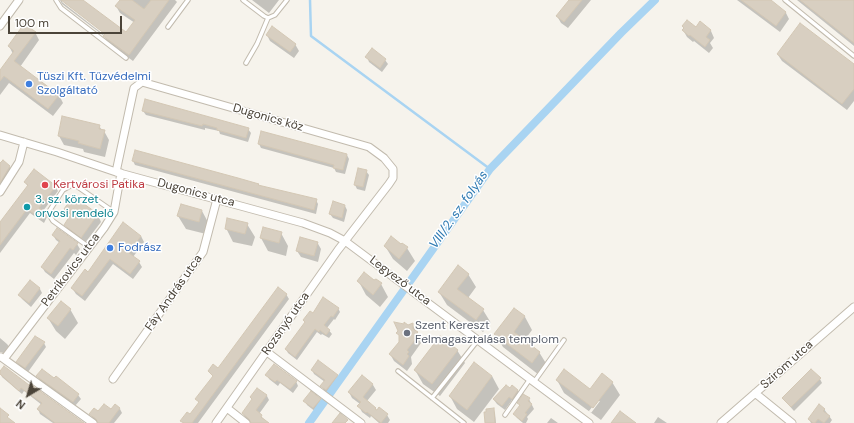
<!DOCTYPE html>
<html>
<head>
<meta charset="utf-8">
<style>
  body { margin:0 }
  #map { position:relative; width:854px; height:423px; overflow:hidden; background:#f6f3ec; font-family:"DM Sans",sans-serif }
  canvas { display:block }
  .north { position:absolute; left:8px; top:375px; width:40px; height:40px; -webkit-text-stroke:3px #fff; paint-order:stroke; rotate:218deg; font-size:11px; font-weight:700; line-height:16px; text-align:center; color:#4b4439 }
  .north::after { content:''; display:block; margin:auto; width:14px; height:18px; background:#4b4439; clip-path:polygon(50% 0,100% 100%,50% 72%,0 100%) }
  .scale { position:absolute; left:8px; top:16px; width:114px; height:18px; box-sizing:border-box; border:2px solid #4b4439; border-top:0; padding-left:5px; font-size:12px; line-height:14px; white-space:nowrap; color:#4b4439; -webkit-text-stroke:3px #fff; paint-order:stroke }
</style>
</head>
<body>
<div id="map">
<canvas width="854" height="423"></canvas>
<div class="north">N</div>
<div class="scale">100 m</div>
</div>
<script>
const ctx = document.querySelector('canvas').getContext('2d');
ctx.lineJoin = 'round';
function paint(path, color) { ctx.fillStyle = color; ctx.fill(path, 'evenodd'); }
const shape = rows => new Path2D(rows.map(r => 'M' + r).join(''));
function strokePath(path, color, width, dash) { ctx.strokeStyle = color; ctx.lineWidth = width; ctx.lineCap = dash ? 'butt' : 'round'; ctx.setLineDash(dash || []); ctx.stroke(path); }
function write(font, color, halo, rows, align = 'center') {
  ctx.font = font + ' "DM Sans",sans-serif'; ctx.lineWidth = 3; ctx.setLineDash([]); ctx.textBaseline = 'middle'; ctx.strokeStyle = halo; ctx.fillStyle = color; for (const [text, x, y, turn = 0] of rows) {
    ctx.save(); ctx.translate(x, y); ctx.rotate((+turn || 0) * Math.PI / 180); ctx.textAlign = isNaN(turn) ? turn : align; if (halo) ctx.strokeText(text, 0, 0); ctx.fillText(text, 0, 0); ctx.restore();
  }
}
const shadow = shape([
  [60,0,62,0,62,2,108,38,109,36,63,0,81,0,126,34,135,23,120,13,116,6,121,0,175,0,177,2,133,61,108,43,104,36,62,4],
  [252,0,279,0,269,13],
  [570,0,591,0,568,28,561,23,557,16],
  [737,0,769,0,786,13,789,19,780,32],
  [797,0,854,0,854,46],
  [700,23,711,31,714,38,710,43,713,48,709,53,694,41,693,42,687,37,683,30,684,29,683,26,696,28],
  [35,32,39,40,20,67,59,95,63,103,53,116,9,83,0,95,0,72,13,54,9,46],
  [267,35,295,44,299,51,294,58,270,41],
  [778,55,854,65,854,101,847,110,782,61],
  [367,57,385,60,388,64,382,72,369,62],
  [143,111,248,129,251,133,248,142,220,134,219,131,205,128,205,130,146,115],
  [99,126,102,130,104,131,109,140,105,157,84,152,83,149,64,145,59,136],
  [259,144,347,155,349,159,345,174,336,172,334,168,261,148],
  [133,161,258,185,259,187,316,200,318,204,316,214,135,165],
  [3,162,10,167,12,171,0,190,0,165],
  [366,171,369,175,365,191,357,189,355,185],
  [25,182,55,186,58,191,43,211,47,217,44,223,30,213,0,253,0,223,28,187],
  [73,197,98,215,101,222,85,243,69,231,65,225,71,216,65,209],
  [345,206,347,210,344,222,333,218,330,214],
  [202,211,209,224,206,234,186,229,178,216],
  [247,224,255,237,252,246,233,242,226,228],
  [281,233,288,246,286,256,268,251,261,238],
  [53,235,77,244,80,249,76,255,74,253,54,279,45,272,42,267,60,243,56,240],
  [141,236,144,242,133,257,139,262,142,267,133,279,113,264,85,301,76,294,72,288,88,273],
  [317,242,321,249,318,262,301,257,297,251],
  [402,244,407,248,415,261,407,271,393,259,385,246,401,246],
  [468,274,476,287,468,298,483,310,491,323,483,332,447,305,439,292],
  [30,281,40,289,42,293,31,307,22,299,19,295],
  [375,281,381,284,388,297,380,307,366,295,359,282],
  [286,294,289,299,198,423,183,423,182,421,190,416,199,403,197,399,214,377,209,372,218,369],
  [338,308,340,312,335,320,334,319,327,328,332,334,329,338,322,334,321,335,317,332,297,360,288,353,286,349,313,315],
  [70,309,78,323,65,339,56,331,48,318],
  [514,309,525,317,532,330,524,341,539,352,547,365,539,375,503,347,495,334],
  [412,324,421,340,420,341,421,343,411,357,412,364,407,371,394,361,390,354,400,342,400,337,398,333],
  [0,338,7,344,10,348,5,354,1,352,0,352],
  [44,343,46,347,28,372,20,366,17,362],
  [457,350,465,363,440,396,423,384,415,370],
  [312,370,337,375,340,380,329,394,324,390,322,386,325,382,314,374],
  [0,372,30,386,82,423,53,423,40,414,38,409,42,405,24,391,22,394,2,377],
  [267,375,296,381,298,386,293,393,280,383,278,386,269,379],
  [37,376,78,395,81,399,75,406,40,380],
  [362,376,373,385,376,390,367,401,377,411,387,415,390,420,388,423,379,423,371,416,370,418,362,412,359,406,360,404,352,398,349,392],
  [492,376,499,389,474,422,457,409,450,396],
  [820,379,822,383,794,411,786,402,783,398],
  [557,380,590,390,612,382,620,395,601,420,564,393],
  [597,401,600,401,591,413,589,411],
  [512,387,518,391,520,395,515,402,512,400,505,410,497,404,494,400,510,390],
  [258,389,267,396,269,400,259,414,267,423,252,423,245,417,243,413,253,400],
  [320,399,322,404,316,412,307,405,305,401],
  [529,399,534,409,527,417,528,419,526,423,523,423,517,418,514,414,520,406,519,403],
  [120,409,122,413,114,423,99,423,93,418,91,414],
  [493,409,495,413,496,423,486,423],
  [824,409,832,420,830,423,811,423,809,419],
  [658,417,667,423,654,423],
  [551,418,558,423,547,423]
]);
const stream = shape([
  [310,0,311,36,490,169]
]);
const canal = shape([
  [309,423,490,169,621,33,655,0]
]);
const building = shape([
  [61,0,83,0,126,32,135,20,115,6,120,0,132,0,144,9,151,0,169,0,129,55,103,36,105,34,61,0],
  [569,0,582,0,564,22,556,16,569,0],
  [741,0,771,0,786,12,776,26,741,0],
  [800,0,854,0,854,43,800,0],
  [687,20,696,27,700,21,711,30,706,37,710,40,705,47,690,35,689,36,682,30,684,28,682,26,687,20],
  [800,23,854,64,854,89,842,104,777,54,800,23],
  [24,24,36,32,14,61,59,95,48,109,4,76,0,81,0,70,14,51,8,46,24,24],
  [272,26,296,44,290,52,266,35,272,26],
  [372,48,386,59,380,68,365,57,372,48],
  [145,99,249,128,246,138,217,130,217,128,203,124,202,126,142,111,145,99],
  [62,116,100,125,99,129,105,130,100,149,78,143,79,141,58,136,62,116],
  [261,131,347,154,343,170,333,168,334,165,258,144,261,131],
  [135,150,238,178,259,184,258,185,317,199,314,210,132,161,135,150],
  [3,160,10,166,0,183,0,163,3,160],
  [358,168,367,170,363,187,354,185,358,168],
  [34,169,56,186,39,208,45,212,45,214,41,219,27,209,0,245,0,222,28,185,24,182,34,169],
  [73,196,98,214,81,238,64,225,71,214,64,209,73,196],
  [333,201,345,205,342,218,329,214,333,201],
  [181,204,202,210,199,222,177,216,181,204],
  [227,218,248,223,245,234,225,229,227,218],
  [123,222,141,236,129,253,140,261,130,274,110,259,82,296,71,288,85,269,88,272,123,222],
  [263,227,282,232,279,243,260,238,263,227],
  [57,228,78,243,73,250,70,248,51,274,41,267,60,241,52,235,57,228],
  [391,236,401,244,402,243,408,247,399,259,384,246,391,236],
  [300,237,318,242,314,256,296,251,300,237],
  [458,265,469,274,457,289,484,309,476,320,438,292,458,265],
  [364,272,374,280,376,279,382,283,373,295,357,281,364,272],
  [30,280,40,288,29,303,18,295,30,280],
  [278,287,287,294,192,423,184,423,180,421,187,412,190,414,199,402,195,399,213,376,208,371,213,364,218,368,278,287],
  [323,297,339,308,333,317,331,316,324,325,330,330,326,335,320,330,319,332,315,329,295,357,285,349,305,322,303,320,310,311,313,313,323,297],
  [61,301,71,309,58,326,47,318,61,301],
  [514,308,525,316,514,332,540,352,532,363,494,334,514,308],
  [394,322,404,324,404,322,408,325,413,323,413,329,418,332,416,334,418,336,407,350,409,352,407,354,409,356,403,365,389,354,399,342,399,335,396,333,398,331,394,322],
  [35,336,45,342,25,368,16,362,35,336],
  [440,336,458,350,432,384,414,370,440,336],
  [318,360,338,375,326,390,320,386,325,380,311,370,318,360],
  [474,362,492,376,467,410,449,396,474,362],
  [274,364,297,381,290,389,277,380,275,382,265,375,274,364],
  [4,366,29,385,30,384,84,423,55,423,37,409,42,403,21,388,19,391,0,374,0,371,4,366],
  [42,369,54,378,56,376,79,394,73,402,36,376,42,369],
  [564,369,590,389,602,373,613,382,593,408,556,380,564,369],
  [811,369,821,378,791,407,782,398,811,369],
  [362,375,373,384,363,397,376,408,375,409,377,410,379,407,388,414,381,423,367,412,366,413,357,406,361,402,348,392,362,375],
  [506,385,510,388,512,385,518,390,512,399,509,397,502,406,493,399,506,385],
  [257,388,267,395,256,410,262,415,261,417,269,423,251,423,249,419,242,413,252,399,250,397,257,388],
  [311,391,321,399,313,408,303,401,311,391],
  [523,394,530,398,528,401,532,404,525,413,527,414,522,421,513,414,520,405,517,403,523,394],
  [104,404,111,409,115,404,120,408,109,423,98,423,96,419,89,414,94,408,98,411,104,404],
  [819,404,825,409,823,411,830,416,824,423,818,419,815,423,813,423,808,419,819,404],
  [0,408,9,415,7,417,15,423,0,423,0,408],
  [494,408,495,423,485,423,484,412,486,412,486,409,494,408],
  [620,411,636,423,611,423,620,411],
  [340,413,348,420,345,423,332,423,340,413]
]);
const lane = shape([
  [56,0,61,8,126,58],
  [243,0,264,16,268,18,275,15,287,0],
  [785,0,854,56],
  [168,27,188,0],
  [246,63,257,44,268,18],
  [89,247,53,221,48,213,63,190,70,186,75,185,114,212],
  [398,371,464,423],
  [534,382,564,340],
  [432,398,478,340],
  [505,415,530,379]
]);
const street = shape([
  [0,26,19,0],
  [0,135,57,152,116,172,303,223,330,233,345,241,589,423],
  [116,172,134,88,142,82,369,147,384,158,393,169,393,178,389,184,338,250,216,423],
  [0,192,19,162,24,142],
  [267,352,361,423],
  [1,357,93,423],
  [4,359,104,228,114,212,121,173],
  [113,379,203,252,217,199],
  [755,393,792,423],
  [227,408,246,423],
  [721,423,854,307]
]);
const markers = [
  [29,84,4,"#3f7fe0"],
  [45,185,4,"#e0444e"],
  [27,207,4,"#0f9aa8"],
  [110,248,4,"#3f7fe0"],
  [407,333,4,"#6b7280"]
];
const shopNames = [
  ["Tüszi Kft. Tűzvédelmi",37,77],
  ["Szolgáltató",37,91],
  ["Fodrász",118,248]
];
const streetNames = [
  ["Dugonics köz",268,118,16],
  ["Dugonics utca",196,193,15],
  ["Petrikovics utca",71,270,-53],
  ["Legyező utca",400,281,37],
  ["Fáy András utca",174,293,-55],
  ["Rozsnyó utca",286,324,-55],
  ["Szirom utca",787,365,-42]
];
const healthNames = [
  ["Kertvárosi Patika",53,185]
];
const cultureNames = [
  ["3. sz. körzet",35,200],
  ["orvosi rendelő",35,214]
];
const worshipNames = [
  ["Szent Kereszt",415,326],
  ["Felmagasztalása templom",415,340]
];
const waterNames = [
  ["VIII/2. sz. folyás",459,210,-55]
];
paint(shadow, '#0003');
strokePath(stream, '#a9d4f2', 2.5);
strokePath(canal, '#a9d4f2', 8);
paint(building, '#d8cfc1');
strokePath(building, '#d3c7b4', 1);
strokePath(lane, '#c2bbae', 5.5);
strokePath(street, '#c2bbae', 9);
strokePath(lane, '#fff', 3.5);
strokePath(street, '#fff', 7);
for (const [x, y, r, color] of markers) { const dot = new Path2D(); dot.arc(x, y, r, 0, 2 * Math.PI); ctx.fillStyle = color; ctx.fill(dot); strokePath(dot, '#fff', 1.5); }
write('12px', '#366cbe', '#fff', shopNames, 'left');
write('12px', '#4b4439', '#fff', streetNames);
write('12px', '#be3a42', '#fff', healthNames, 'left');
write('12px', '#0d838f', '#fff', cultureNames, 'left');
write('12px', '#5b616d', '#fff', worshipNames, 'left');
write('italic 13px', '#2e7ab2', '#fff', waterNames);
</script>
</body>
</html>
